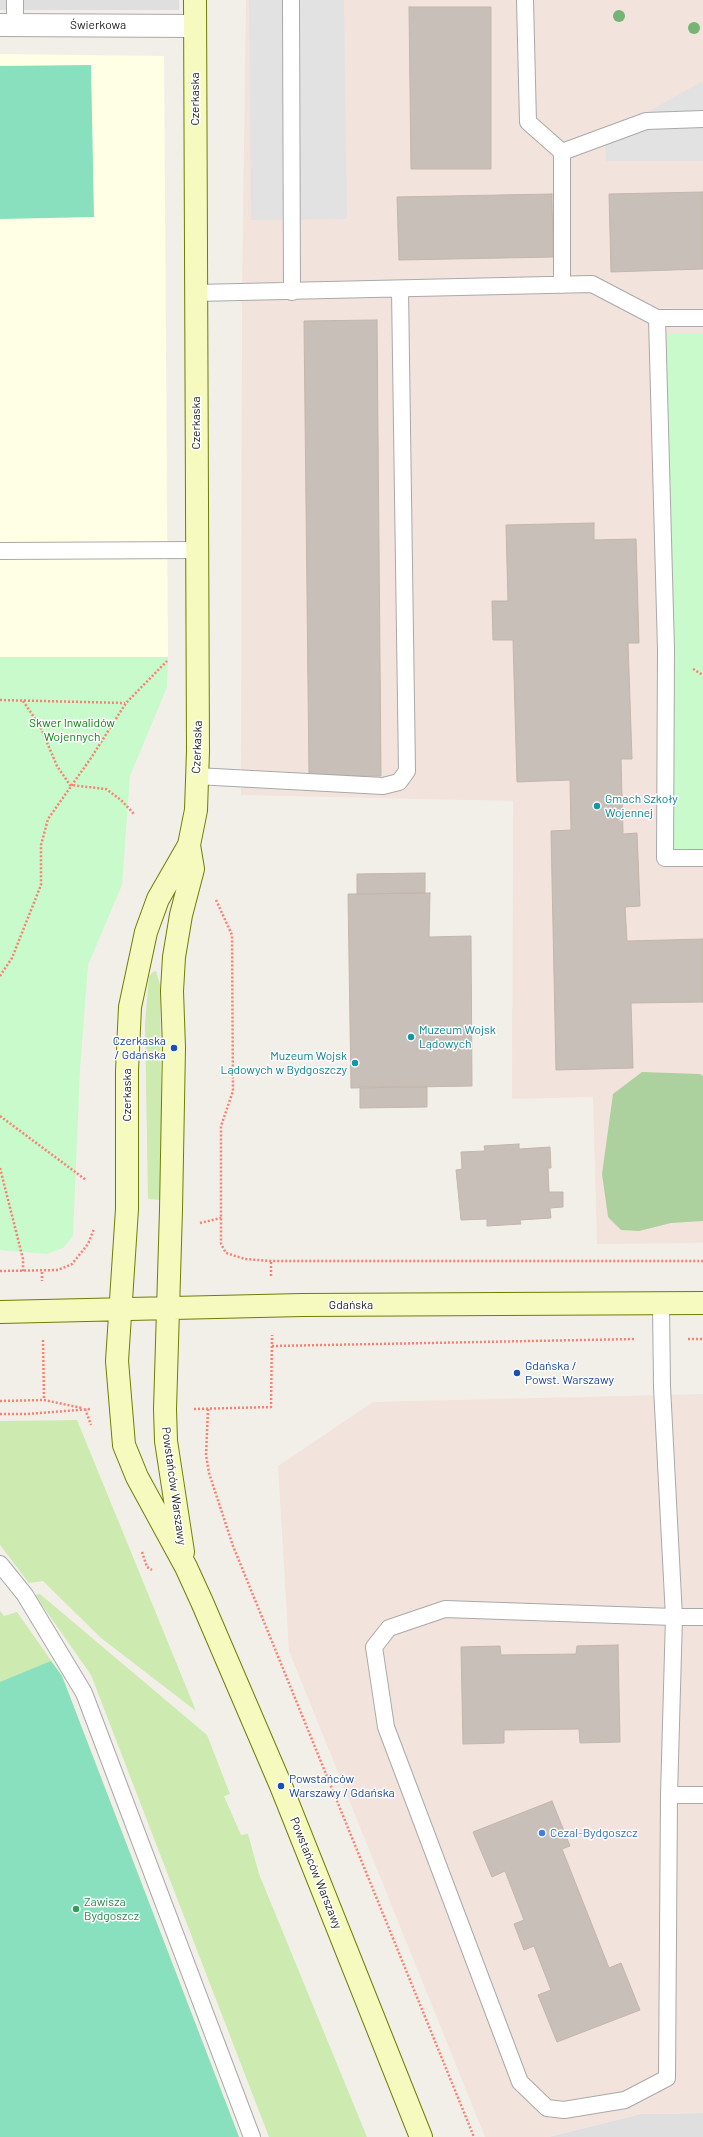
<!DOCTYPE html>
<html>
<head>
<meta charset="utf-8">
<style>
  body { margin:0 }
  canvas { display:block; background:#f2efe9 }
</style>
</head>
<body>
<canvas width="703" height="2137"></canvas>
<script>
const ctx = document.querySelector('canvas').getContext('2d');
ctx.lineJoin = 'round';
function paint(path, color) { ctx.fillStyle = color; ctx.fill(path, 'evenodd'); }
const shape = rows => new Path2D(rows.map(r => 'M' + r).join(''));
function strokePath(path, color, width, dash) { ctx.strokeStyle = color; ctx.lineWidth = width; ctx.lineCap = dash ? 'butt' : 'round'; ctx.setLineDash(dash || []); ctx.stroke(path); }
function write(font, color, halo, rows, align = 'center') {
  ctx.font = font + ' Barlow,sans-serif'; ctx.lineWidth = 3; ctx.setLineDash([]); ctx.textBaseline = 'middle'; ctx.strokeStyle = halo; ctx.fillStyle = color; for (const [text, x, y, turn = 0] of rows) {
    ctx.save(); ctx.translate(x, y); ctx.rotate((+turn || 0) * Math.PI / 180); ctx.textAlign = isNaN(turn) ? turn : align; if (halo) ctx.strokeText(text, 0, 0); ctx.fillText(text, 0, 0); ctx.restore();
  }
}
const residential = shape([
  [0,0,179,0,179,10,0,10],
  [703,2113,703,2137,548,2137,641,2114]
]);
const education = shape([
  [0,54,164,56,168,657,0,657]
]);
const military = shape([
  [246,0,703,0,703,1243,597,1244,593,1097,512,1099,513,801,241,795,242,293],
  [703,1394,703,2113,641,2114,548,2137,485,2137,289,1651,278,1466,373,1402]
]);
const grass = shape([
  [156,971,160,985,162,1200,148,1199,145,1023,149,976,153,972],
  [77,1420,196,1711,101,1638,43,1581,29,1583,0,1545,0,1421],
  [40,1594,207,1735,230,1794,224,1796,241,1835,248,1834,259,1874,367,2137,269,2137,91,1675,35,1595],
  [0,1611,4,1616,17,1612,62,1676,239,2137,0,1700]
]);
const forest = shape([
  [642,1072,700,1074,703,1076,703,1221,671,1223,639,1231,621,1230,608,1217,602,1174,613,1094]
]);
const park = shape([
  [667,334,703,334,703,856,666,856],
  [168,657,167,687,130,776,122,885,88,965,80,1069,73,1236,63,1248,47,1254,0,1250,0,657]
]);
const pitch = shape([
  [91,65,94,217,0,219,0,66],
  [51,1661,62,1676,239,2137,0,2137,0,1682]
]);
const parking = shape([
  [249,0,344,0,347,219,251,220],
  [701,82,703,82,703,161,606,161,605,136]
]);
const building = shape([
  [409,7,491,7,491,169,411,169,409,7],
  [703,192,703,269,611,272,609,194,703,192],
  [552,194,553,257,399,260,397,197,552,194],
  [377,320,381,776,309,776,304,321,377,320],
  [594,523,594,540,636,539,639,643,628,643,632,759,621,759,623,834,637,833,640,906,625,907,627,941,703,939,703,1002,631,1003,633,1068,556,1070,551,831,571,830,570,780,517,782,513,640,493,640,492,601,508,601,506,525,594,523],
  [425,873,425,893,357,894,357,874,425,873],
  [430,893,429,937,471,936,472,1086,351,1088,348,894,430,893],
  [360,1087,427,1087,427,1107,360,1108,360,1087],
  [519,1144,519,1149,550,1147,551,1168,548,1168,549,1192,563,1192,563,1207,550,1208,551,1218,520,1220,521,1224,487,1226,487,1219,461,1220,456,1170,462,1169,461,1152,485,1151,484,1146,519,1144],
  [618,1645,620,1742,580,1743,579,1729,504,1730,504,1743,463,1744,461,1647,500,1646,501,1655,576,1654,577,1646,618,1645],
  [552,1801,570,1846,562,1849,609,1968,621,1963,640,2010,557,2042,538,1995,551,1990,534,1946,524,1950,514,1924,524,1920,505,1871,492,1877,473,1832,552,1801]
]);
const path = shape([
  [693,669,703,675],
  [0,700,125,703],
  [23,701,40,726,57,766,70,785,106,789,121,800,134,814],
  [216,900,232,935,233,1091,221,1126,221,1244,226,1253,245,1259,271,1261,703,1261],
  [0,976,12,958,41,885,41,845,48,819,91,758,126,703,167,661],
  [0,1116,86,1180],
  [0,1168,23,1259,23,1271],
  [200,1223,221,1218],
  [0,1271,58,1270,72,1264,88,1244,94,1229],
  [42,1272,42,1281],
  [271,1276,271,1261],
  [688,1339,703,1339],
  [43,1340,44,1400],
  [272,1346,635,1339],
  [0,1401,44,1400,82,1408],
  [85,1409,91,1425],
  [194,1409,271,1407,272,1335],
  [208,1409,206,1455,209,1473,233,1546,474,2137],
  [0,1414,27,1414,91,1409],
  [142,1552,147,1567,152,1570]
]);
const lane = shape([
  [15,0,15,25],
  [291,0,292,292],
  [525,0,528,122,562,152],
  [562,285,562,152,646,121,703,119],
  [196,293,592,284,657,318,703,318],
  [657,318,666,650,665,858,703,858],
  [0,551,197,550],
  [196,776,383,786,399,782,407,771,400,289],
  [661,1304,662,1387,674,1617,445,1609,389,1628,374,1647,386,1727,520,2082,547,2108,564,2110,625,2100,667,2078,669,1795,703,1795],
  [0,1564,25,1595,84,1693,252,2137],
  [669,1795,674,1617,703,1617]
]);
const street = shape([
  [0,25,195,26]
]);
const secondary = shape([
  [195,0,198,751,196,810,189,845,158,899,146,932,130,1007,127,1071,127,1209,117,1361,124,1445,137,1477,186,1567,202,1602,281,1786,421,2137],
  [0,1312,302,1305,703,1303],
  [183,1552,166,1441,165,1409,171,1210,174,1048,172,991,174,957,181,915,193,869,189,845]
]);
const trees = [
  [619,16],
  [694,28]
];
const markers = [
  [597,806,4,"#0f9aa8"],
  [411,1037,4,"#0f9aa8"],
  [174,1048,4,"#1a4fb4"],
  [355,1063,4,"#0f9aa8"],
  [517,1373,4,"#1a4fb4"],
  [281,1786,4,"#1a4fb4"],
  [542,1833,4,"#3f7fe0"],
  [76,1909,4,"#2e9e5b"]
];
const streetNames = [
  ["Świerkowa",98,25],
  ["Czerkaska",195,99,-90],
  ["Czerkaska",196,423,-90],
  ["Czerkaska",197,747,-88],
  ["Czerkaska",127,1095,-90],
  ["Gdańska",351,1305],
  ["Powstańców Warszawy",174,1486,82],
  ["Powstańców Warszawy",316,1873,68]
];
const parkNames = [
  ["Skwer Inwalidów",72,723],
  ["Wojennych",72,737]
];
const cultureNames = [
  ["Gmach Szkoły",605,799],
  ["Wojennej",605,813],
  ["Muzeum Wojsk",419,1030],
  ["Lądowych",419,1044],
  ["Muzeum Wojsk",347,1056,"right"],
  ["Lądowych w Bydgoszczy",347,1070,"right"]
];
const transitNames = [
  ["Czerkaska",166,1041,"right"],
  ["/ Gdańska",166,1055,"right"],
  ["Gdańska /",525,1366],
  ["Powst. Warszawy",525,1380],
  ["Powstańców",289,1779],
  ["Warszawy / Gdańska",289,1793]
];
const shopNames = [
  ["Cezal-Bydgoszcz",550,1833]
];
const leisureNames = [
  ["Zawisza",84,1902],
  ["Bydgoszcz",84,1916]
];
paint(residential, '#e0dfdf');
paint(education, '#ffffe5');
paint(military, '#f3e3dd');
paint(grass, '#cdebb0');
paint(forest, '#add19e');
paint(park, '#c8facc');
paint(pitch, '#88e0be');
paint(parking, '#e2e2e2');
paint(building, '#c7bfb8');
strokePath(building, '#c4b6ab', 1);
strokePath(lane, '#a9a9a9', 18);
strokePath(street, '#a9a9a9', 24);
strokePath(secondary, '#707d05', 24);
strokePath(path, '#fa8072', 2.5, [2, 2]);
strokePath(lane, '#fff', 16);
strokePath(street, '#fff', 22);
strokePath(secondary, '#f7fabf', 22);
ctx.fillStyle = '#74b475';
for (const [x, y] of trees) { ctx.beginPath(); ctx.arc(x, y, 6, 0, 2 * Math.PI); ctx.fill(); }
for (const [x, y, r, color] of markers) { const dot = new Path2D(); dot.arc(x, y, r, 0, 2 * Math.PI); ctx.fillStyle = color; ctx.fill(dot); strokePath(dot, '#fff', 1.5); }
write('12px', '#222', '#fff', streetNames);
write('12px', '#0c8416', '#fff', parkNames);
write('12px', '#0d838f', '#fff', cultureNames, 'left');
write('12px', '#164399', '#fff', transitNames, 'left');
write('12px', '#366cbe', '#fff', shopNames, 'left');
write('12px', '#27864d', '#fff', leisureNames, 'left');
</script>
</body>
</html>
